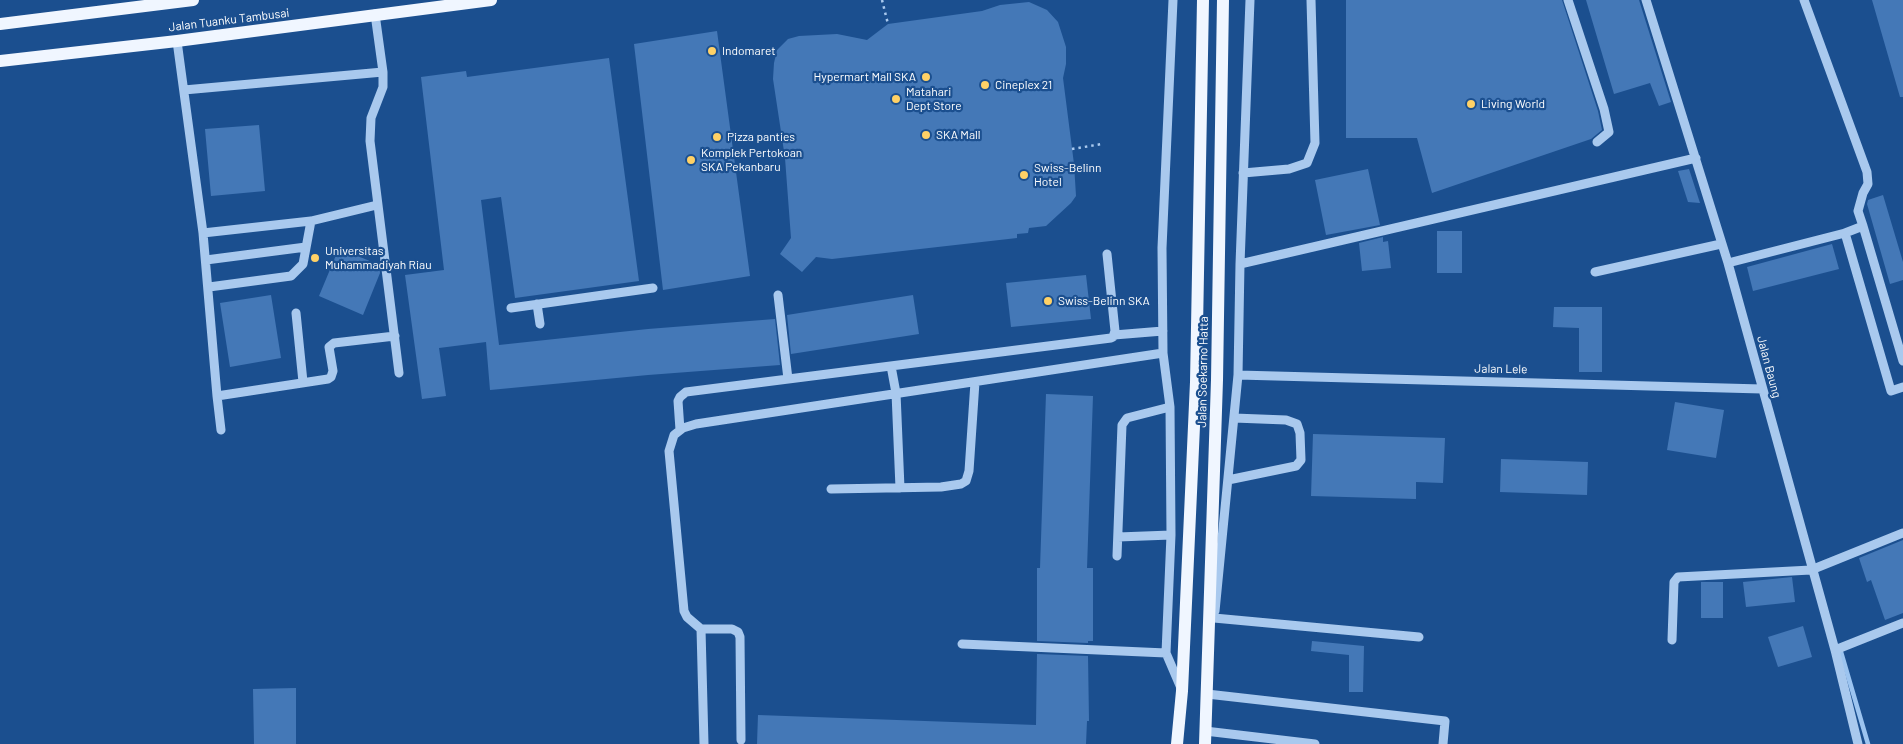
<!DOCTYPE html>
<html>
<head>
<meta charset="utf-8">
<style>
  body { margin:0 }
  canvas { display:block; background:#1b4f8f }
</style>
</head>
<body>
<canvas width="1903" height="744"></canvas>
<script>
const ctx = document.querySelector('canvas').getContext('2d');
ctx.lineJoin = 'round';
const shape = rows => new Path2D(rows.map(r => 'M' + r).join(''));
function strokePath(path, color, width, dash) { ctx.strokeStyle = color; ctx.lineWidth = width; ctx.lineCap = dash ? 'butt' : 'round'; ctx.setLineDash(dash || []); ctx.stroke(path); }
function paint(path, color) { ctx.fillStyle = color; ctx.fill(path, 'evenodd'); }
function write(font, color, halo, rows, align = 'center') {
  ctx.font = font + ' Barlow,sans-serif'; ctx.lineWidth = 4.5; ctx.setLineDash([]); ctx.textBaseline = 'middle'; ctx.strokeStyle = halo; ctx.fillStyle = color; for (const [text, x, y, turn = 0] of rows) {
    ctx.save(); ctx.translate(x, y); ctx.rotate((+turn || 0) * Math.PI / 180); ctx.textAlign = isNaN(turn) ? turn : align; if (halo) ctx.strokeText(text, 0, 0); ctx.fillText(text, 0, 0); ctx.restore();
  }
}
const stream = shape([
  [1841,652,1868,744]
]);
const building = shape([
  [1346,0,1562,0,1598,111,1602,130,1591,139,1432,193,1417,138,1346,138],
  [1586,0,1639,0,1671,102,1659,106,1650,83,1614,94],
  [1872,0,1903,0,1903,97,1900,97],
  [1029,2,1047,10,1058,22,1066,47,1066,64,1063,78,1074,164,1076,196,1071,203,1046,226,1029,228,1028,233,1017,234,1017,238,832,259,816,257,802,272,780,254,791,238,785,158,773,79,774,63,777,50,788,39,799,36,837,34,867,40,888,24,982,11,1000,5],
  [717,31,750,276,663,290,634,44],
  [609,58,639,281,515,298,501,197,481,200,499,345,648,329,775,319,780,365,648,375,490,390,486,342,439,348,446,396,422,399,405,275,444,270,421,77,466,71,467,77],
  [259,125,265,191,211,196,205,129],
  [1368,169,1380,225,1326,235,1315,180],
  [1689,169,1700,203,1688,202,1678,171],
  [1883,195,1903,262,1903,280,1890,284,1867,204,1868,200],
  [1437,231,1462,231,1462,273,1437,273],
  [1383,237,1383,242,1388,241,1391,268,1362,271,1359,243],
  [1832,244,1839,269,1753,291,1747,267],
  [339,248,379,265,380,273,363,315,319,296],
  [1086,275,1091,319,1011,327,1006,283],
  [271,295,281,358,230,367,220,303],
  [913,295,919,334,791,354,787,315],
  [1554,307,1602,307,1602,372,1579,372,1579,328,1553,327],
  [1046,394,1093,396,1087,568,1093,568,1093,641,1088,641,1088,643,1037,641,1037,568,1040,568],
  [1675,402,1724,410,1716,458,1667,450],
  [1313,434,1445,438,1443,483,1416,482,1416,499,1311,496],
  [1501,459,1588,462,1587,495,1500,492],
  [1903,540,1903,613,1885,620,1871,580,1867,582,1859,558],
  [1792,577,1795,602,1746,607,1743,582],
  [1701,582,1723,582,1723,618,1701,618],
  [1803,626,1812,657,1778,667,1768,637],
  [1312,641,1364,646,1363,692,1349,692,1349,655,1311,651],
  [1037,654,1088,656,1089,721,1087,721,1086,744,757,744,758,715,1036,725],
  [296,688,296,744,254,744,253,689]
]);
const path = shape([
  [882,0,888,24],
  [1072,149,1102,144]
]);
const minor = shape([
  [1173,0,1162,248,1163,353,1170,407,1171,535,1166,653,1181,688],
  [1568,0,1604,109,1609,132,1597,142],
  [1646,0,1728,263,1835,650,1858,744],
  [1804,0,1867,172,1868,184,1863,193,1858,211,1863,226,1845,233],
  [375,14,383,72,383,87,371,118,370,141,399,373],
  [177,41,203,233,217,396],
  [184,90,383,72],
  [1243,173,1289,169,1307,163,1315,143,1311,0],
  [1863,226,1903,361],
  [203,233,311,221,377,205],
  [206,260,306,247],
  [1728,263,1845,233,1891,391,1903,387],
  [1240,264,1696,158],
  [1595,272,1721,244],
  [209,287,291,276,303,264,311,221],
  [778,295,788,379],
  [537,304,540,324],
  [511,308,653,288],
  [296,313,303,382],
  [1114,335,1163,331],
  [891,366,896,393,900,488],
  [1238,375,1762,389],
  [221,430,217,396,328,379,331,377,333,371,329,347,334,343,395,336],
  [680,430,678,401,680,397,686,392,1111,338,1113,337,1115,331,1107,254],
  [1228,480,1296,466,1301,460,1300,433,1297,424,1286,420,1234,418],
  [831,489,941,487,961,484,966,481,969,471,975,382],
  [1118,537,1171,535],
  [1117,556,1122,425,1127,418,1170,407],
  [1215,611,1238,375,1240,264,1250,0],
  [1214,618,1419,637],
  [701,629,732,629,738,632,740,637,741,740],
  [1672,640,1674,582,1678,577,1811,570,1903,533],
  [962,644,1166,653],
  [1835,650,1903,623],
  [1207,694,1445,721,1443,744],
  [1205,731,1315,744],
  [704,744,701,629,687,617,684,611,669,451,674,435,683,428,696,424,1163,353]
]);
const major = shape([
  [0,24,193,0],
  [0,61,177,41,491,0],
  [1177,744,1182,691,1196,382,1203,0],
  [1205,744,1217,380,1223,0]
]);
const markers = [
  [712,51,5,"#ffd166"],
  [926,77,5,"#ffd166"],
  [985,85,5,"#ffd166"],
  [896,99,5,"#ffd166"],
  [1471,104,5,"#ffd166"],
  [926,135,5,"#ffd166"],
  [717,137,5,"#ffd166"],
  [691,160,5,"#ffd166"],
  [1024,175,5,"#ffd166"],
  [315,258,5,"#ffd166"],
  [1048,301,5,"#ffd166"]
];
const streetNames = [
  ["Jalan Tuanku Tambusai",229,20,-7],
  ["Jalan Baung",1769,367,75],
  ["Jalan Lele",1501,369,1],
  ["Jalan Soekarno Hatta",1203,372,-89]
];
const poiNames = [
  ["Indomaret",722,51],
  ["Hypermart Mall SKA",916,77,"right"],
  ["Cineplex 21",995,85],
  ["Matahari",906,92],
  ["Dept Store",906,106],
  ["Living World",1481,104],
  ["SKA Mall",936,135],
  ["Pizza panties",727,137],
  ["Komplek Pertokoan",701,153],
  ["SKA Pekanbaru",701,167],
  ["Swiss-Belinn",1034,168],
  ["Hotel",1034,182],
  ["Universitas",325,251],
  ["Muhammadiyah Riau",325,265],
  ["Swiss-Belinn SKA",1058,301]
];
strokePath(stream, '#9cc4f0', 4.5);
paint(building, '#4478b7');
strokePath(path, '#a9c9ee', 2.5, [2.5, 4]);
strokePath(minor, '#a9c9ee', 9);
strokePath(major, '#f0f6ff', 12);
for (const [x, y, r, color] of markers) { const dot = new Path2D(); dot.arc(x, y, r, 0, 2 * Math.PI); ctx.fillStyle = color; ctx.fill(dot); strokePath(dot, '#1b4f8f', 2); }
write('12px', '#fff', '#1b4f8f', streetNames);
write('12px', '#fff', '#1b4f8f', poiNames, 'left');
</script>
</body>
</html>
